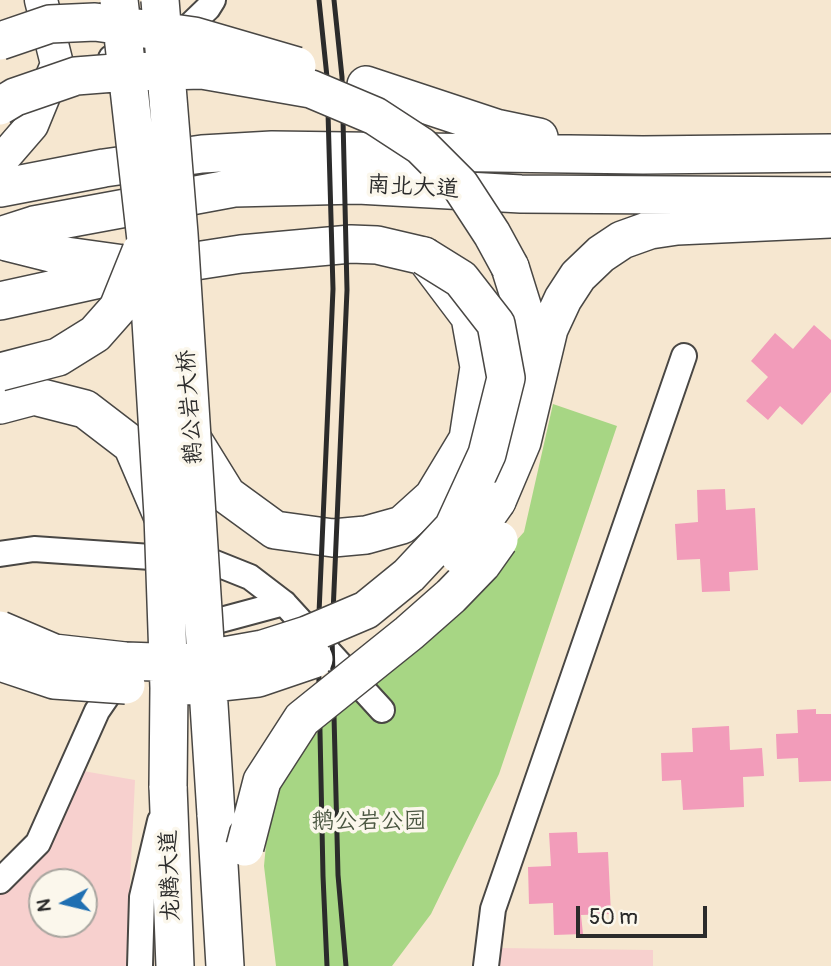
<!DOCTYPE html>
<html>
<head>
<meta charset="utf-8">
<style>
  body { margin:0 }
  #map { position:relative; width:831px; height:966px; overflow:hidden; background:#f6e7d0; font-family:Pangolin,sans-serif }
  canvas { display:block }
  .north { position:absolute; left:28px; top:868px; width:70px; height:70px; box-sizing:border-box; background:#fbf7ec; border:2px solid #a8a59f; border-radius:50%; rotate:263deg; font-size:19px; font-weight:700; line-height:28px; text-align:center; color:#2b2b2b }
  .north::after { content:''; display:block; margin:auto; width:24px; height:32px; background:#1f6fb2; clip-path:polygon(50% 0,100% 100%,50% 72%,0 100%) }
  .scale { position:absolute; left:576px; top:906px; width:131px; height:32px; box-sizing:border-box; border:4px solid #2b2b2b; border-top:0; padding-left:9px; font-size:21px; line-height:24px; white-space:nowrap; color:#2b2b2b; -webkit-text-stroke:5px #fbf7ec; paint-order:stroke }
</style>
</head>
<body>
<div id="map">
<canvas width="831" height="966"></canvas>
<div class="north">N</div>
<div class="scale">50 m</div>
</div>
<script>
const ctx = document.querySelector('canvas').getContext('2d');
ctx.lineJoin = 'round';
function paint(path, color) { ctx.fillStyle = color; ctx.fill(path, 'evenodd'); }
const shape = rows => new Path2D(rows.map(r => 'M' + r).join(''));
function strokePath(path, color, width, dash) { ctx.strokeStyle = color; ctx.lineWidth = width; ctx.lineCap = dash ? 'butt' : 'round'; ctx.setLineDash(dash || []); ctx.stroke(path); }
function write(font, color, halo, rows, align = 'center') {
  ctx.font = font + ' Pangolin,"LXGW WenKai TC",sans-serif'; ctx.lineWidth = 7; ctx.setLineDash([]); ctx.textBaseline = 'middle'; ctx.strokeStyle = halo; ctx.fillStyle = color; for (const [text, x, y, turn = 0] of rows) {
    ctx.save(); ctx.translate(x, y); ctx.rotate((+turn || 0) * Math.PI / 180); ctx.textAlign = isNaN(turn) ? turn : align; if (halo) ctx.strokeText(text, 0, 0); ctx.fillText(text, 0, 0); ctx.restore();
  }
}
const built = shape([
  [83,771,135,780,126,966,0,966,0,890],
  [42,882,84,882,84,924,42,924],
  [499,948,653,950,653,966,497,966]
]);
const green = shape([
  [553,404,617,426,499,774,431,914,392,966,276,966,264,866,269,812,287,772,330,716,456,609,524,532]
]);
const building = shape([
  [814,325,831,340,831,392,802,425,780,406,768,420,746,401,768,377,751,361,775,333,793,349],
  [725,489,726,510,755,508,758,570,729,572,730,591,702,592,700,559,677,560,675,524,698,522,697,490],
  [816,709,816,714,831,714,831,781,799,782,798,758,777,759,776,734,798,733,797,710],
  [729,726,730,750,762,748,764,776,743,777,744,807,683,810,681,780,662,781,661,753,693,752,692,728],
  [577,832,578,853,608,852,611,914,581,915,583,934,554,935,553,903,529,904,528,867,551,866,549,833]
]);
const minor = shape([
  [111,58,128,56,180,35,208,8,213,0],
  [0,554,34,549,210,561,250,577,284,603,382,710],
  [191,628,284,603],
  [0,881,38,843,97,711,121,676],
  [140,966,142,897,160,821],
  [486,966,493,909,684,356]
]);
const major = shape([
  [0,162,32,125,57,64,41,0]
]);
const highway = shape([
  [366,85,496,128,539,137],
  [0,188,104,168,202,154,272,150,643,155,831,153],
  [0,236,34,225,234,188,358,185,521,194,831,196],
  [0,236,7,242,59,255,131,265],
  [510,267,525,315,534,368],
  [0,301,150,268,241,254,351,244,377,245,424,256,470,317,479,367,468,439,433,497,402,525,366,535,333,538,275,530,227,495,193,440],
  [0,405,34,396,85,409,132,445,162,515],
  [497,501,522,442,549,329,563,299,578,276,601,254,622,240,650,230,677,226,831,219],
  [168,786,175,966],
  [216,814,225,966]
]);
const rail = shape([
  [319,0,327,77,333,289,318,636,323,876,327,966],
  [334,0,342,77,347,290,332,636,338,875,346,966]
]);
const highwayBridge = shape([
  [119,0,146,240,163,515,169,688,168,786],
  [160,0,179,234,216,814],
  [0,41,50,24,95,22,194,36,297,66],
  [0,106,15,97,76,76,127,72,202,70,311,89,375,116,421,146,460,185,492,234,510,267],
  [0,372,58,357,95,334,118,308,141,251],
  [459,555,497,501],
  [0,630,54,653,125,661,185,663,263,649,307,635,366,610,409,575,453,528,487,454,506,378,496,324,461,279,424,256],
  [0,662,54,680,126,685],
  [184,686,258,678,314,659],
  [245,847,262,781,302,719,409,633,451,596,482,564,499,540]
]);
const streetNames = [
  ["南北大道",413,188,3],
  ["鹅公岩大桥",191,407,-94],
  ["龙腾大道",171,876,-92]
];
const parkNames = [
  ["鹅公岩公园",369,822]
];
paint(built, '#f7d0ce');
paint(green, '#a7d684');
paint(building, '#f29cba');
strokePath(minor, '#494744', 28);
strokePath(major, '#494744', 35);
strokePath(highway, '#494744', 40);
strokePath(minor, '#fff', 24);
strokePath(major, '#fff', 32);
strokePath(highway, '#fff', 37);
strokePath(rail, '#2b2b2b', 5);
strokePath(highwayBridge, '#494744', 40, []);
strokePath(highwayBridge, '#fff', 37);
write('23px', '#2b2b2b', '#fbf7ec', streetNames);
write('23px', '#4a5641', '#fbf7ec', parkNames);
</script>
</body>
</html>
